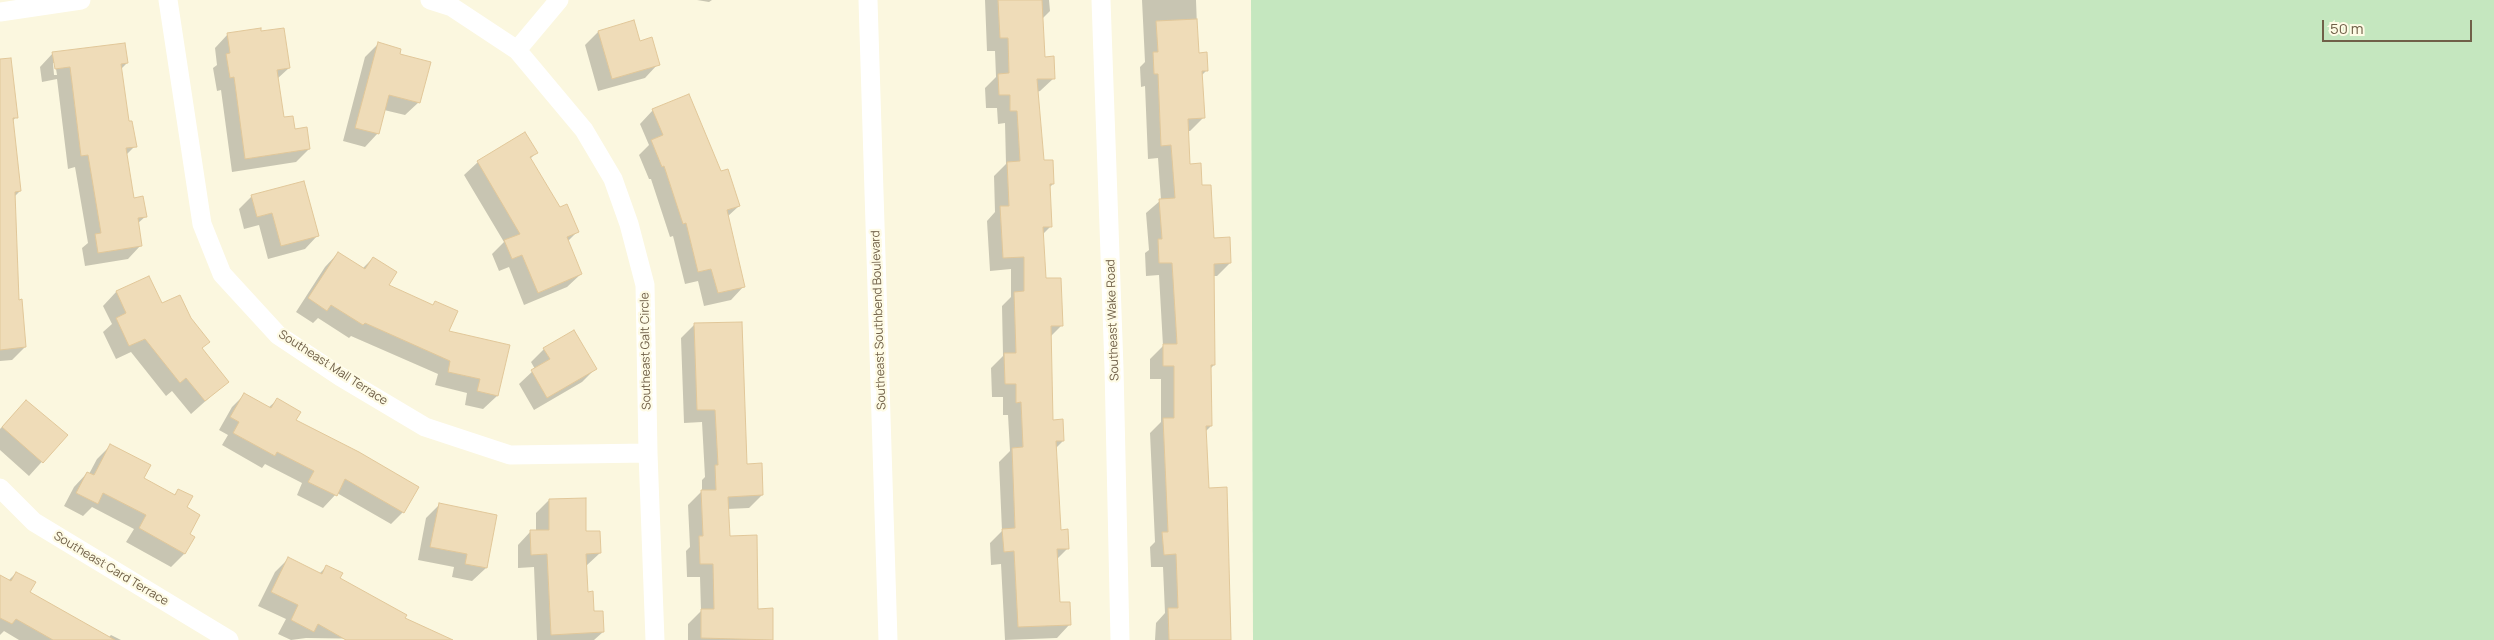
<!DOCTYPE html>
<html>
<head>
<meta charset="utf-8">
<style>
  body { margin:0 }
  #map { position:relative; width:2494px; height:640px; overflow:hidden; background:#fbf7df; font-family:Manrope,sans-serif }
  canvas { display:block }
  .scale { position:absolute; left:2322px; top:20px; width:150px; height:22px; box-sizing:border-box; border:2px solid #706048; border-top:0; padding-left:6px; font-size:15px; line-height:18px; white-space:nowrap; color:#706048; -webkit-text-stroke:4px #fefbe5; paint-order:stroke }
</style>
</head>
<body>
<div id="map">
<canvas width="2494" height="640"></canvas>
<div class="scale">50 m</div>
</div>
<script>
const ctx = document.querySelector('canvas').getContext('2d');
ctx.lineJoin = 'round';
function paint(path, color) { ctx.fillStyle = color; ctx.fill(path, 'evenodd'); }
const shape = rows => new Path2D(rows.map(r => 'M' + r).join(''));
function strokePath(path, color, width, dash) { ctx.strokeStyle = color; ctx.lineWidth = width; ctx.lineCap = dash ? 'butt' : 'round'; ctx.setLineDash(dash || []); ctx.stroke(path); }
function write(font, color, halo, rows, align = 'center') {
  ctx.font = font + ' Manrope,sans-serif'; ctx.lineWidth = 4.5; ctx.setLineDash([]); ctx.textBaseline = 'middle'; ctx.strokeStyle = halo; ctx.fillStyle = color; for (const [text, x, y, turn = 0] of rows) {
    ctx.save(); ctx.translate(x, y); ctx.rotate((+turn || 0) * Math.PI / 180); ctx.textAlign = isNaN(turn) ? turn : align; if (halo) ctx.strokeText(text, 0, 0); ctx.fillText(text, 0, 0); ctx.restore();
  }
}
const green = shape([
  [1251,0,2494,0,2494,640,1253,640]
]);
const shadow = shape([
  [697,0,712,0,709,2],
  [985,0,1049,0,1050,11,1042,19,1044,58,1054,78,1040,91,1037,92,1043,162,1053,184,1049,188,1051,226,1042,235,1045,280,1061,326,1050,337,1052,421,1063,441,1055,449,1060,531,1068,548,1057,559,1059,604,1070,624,1057,638,1005,640,1001,564,991,565,990,543,1002,531,999,462,1010,451,1008,415,1003,415,1003,397,992,397,991,368,1003,356,1002,306,1011,297,1011,269,990,271,987,221,995,212,994,176,1006,164,1005,123,998,124,997,108,986,108,985,88,996,77,995,51,987,51],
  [1142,0,1196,0,1198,54,1206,71,1201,76,1204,117,1190,131,1187,131,1189,165,1201,187,1213,239,1230,263,1217,276,1213,276,1214,365,1210,369,1211,426,1205,432,1207,490,1230,640,1155,640,1156,623,1165,613,1163,567,1151,567,1150,547,1155,542,1150,433,1161,422,1161,379,1150,379,1150,359,1163,346,1159,275,1146,276,1145,253,1149,250,1146,213,1161,200,1158,158,1148,159,1145,86,1141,87,1140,67,1145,62],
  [633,22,639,42,658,64,645,78,598,91,585,45,598,32],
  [260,33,289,68,277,79,283,119,309,149,296,162,232,172,221,90,217,91,213,68,217,65,215,48,228,34],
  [378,44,398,55,419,102,405,115,384,110,378,133,365,147,343,141,365,57],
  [53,53,127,63,121,69,128,123,135,146,126,155,133,199,146,216,137,224,141,245,128,259,85,266,82,248,88,243,75,167,68,169,57,79,42,82,40,67],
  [53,63,55,63,57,75,54,75],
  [0,62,16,117,12,122,20,191,14,197,18,301,25,347,12,360,0,361],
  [653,110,720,173,739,206,727,217,744,286,731,300,704,306,698,281,685,284,673,236,670,237,651,179,649,179,639,155,649,145,640,124],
  [536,153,530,159,559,208,577,232,567,242,581,274,567,287,524,305,509,267,499,271,492,254,504,242,464,175,478,162],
  [252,196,318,235,305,249,268,259,259,225,244,229,239,209],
  [338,253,362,269,373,258,387,286,447,332,508,346,497,396,483,409,465,405,467,393,435,385,438,374,351,336,349,338,318,318,313,323,296,312,325,267],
  [148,277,162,305,190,318,208,342,201,349,228,381,191,414,172,391,166,396,131,352,116,359,103,332,112,324,103,306,116,292],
  [694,325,746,465,762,495,749,508,727,509,729,537,757,610,772,610,772,640,688,640,688,624,701,611,700,577,687,577,686,551,690,547,688,505,702,491,702,480,705,477,702,422,684,423,681,338],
  [544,349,595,369,582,382,534,410,519,384,535,369,531,362],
  [244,395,268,408,277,400,294,421,403,512,391,524,337,493,323,508,297,495,302,483,265,464,262,468,222,445,228,435,219,430,232,407],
  [26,401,66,435,29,476,0,450,0,429],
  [111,445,142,479,173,496,179,490,188,535,194,538,184,554,171,567,126,542,134,529,92,507,83,516,64,506,74,487,87,473,89,474,97,459],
  [549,500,585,532,600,553,586,566,587,593,603,632,594,640,537,640,534,567,518,568,518,545,531,531,536,531,536,513],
  [440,504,486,568,472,581,452,577,454,567,418,560,426,518],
  [288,559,319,574,327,566,339,579,404,619,450,640,306,638,291,640,278,634,286,619,258,606,275,572],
  [16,573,28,593,108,638,111,635,121,640,19,640,4,631,0,635,0,576,8,581]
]);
const building = shape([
  [998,0,1042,0,1045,57,1054,56,1055,79,1037,79,1044,160,1053,160,1054,184,1050,184,1052,227,1043,227,1046,278,1061,278,1063,326,1051,326,1053,420,1063,419,1064,441,1056,441,1061,530,1068,529,1069,549,1057,549,1060,602,1070,602,1071,625,1018,627,1014,551,1004,552,1002,529,1015,528,1012,448,1023,447,1021,402,1016,403,1016,384,1005,384,1004,353,1016,353,1014,292,1024,291,1024,257,1003,258,1000,206,1009,206,1007,162,1020,161,1017,111,1010,111,1010,95,999,95,998,74,1009,73,1008,38,1000,38,998,0],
  [1197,19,1199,53,1207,52,1208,71,1202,71,1205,118,1188,119,1190,164,1201,163,1202,185,1211,185,1214,238,1230,237,1231,263,1214,264,1215,365,1211,365,1212,426,1206,426,1209,488,1227,487,1231,640,1169,640,1168,608,1178,608,1176,554,1164,555,1162,532,1168,532,1163,418,1174,418,1174,366,1163,366,1163,344,1177,344,1172,263,1159,263,1158,239,1162,239,1159,199,1175,198,1171,145,1161,146,1158,74,1154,74,1153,52,1158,52,1156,21,1197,19],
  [634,20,640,41,652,37,660,65,612,79,598,31,634,20],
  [261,28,261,31,284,28,290,68,277,70,284,117,293,116,295,129,307,127,310,149,245,159,234,77,230,78,226,54,230,53,227,33,261,28],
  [378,42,401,49,400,54,431,62,420,103,389,95,379,134,355,128,378,42],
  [125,43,128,63,121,64,129,121,132,121,137,147,126,148,134,198,143,196,147,217,138,218,142,246,98,253,95,234,101,233,88,155,81,156,70,67,55,69,52,52,125,43],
  [11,58,18,118,13,118,21,191,15,192,19,300,22,299,26,347,0,350,0,59,11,58],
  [689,94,721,171,728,169,740,206,727,210,745,287,718,293,711,269,698,272,686,223,683,224,664,166,662,167,651,140,663,135,652,109,689,94],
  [525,132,538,153,530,157,560,207,567,204,579,232,567,237,582,274,538,293,522,255,512,259,504,240,520,234,477,161,525,132],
  [304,181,319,236,281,246,272,213,257,217,251,195,304,181],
  [338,252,365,269,373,257,397,272,389,285,433,305,435,301,458,311,449,331,510,345,498,396,477,391,480,379,448,372,450,361,365,323,363,325,331,305,327,311,308,298,338,252],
  [149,276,162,303,180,295,191,318,210,342,202,348,229,382,205,401,186,378,180,383,145,339,129,346,116,318,126,313,116,291,149,276],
  [742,322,747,464,762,463,763,495,728,497,730,536,757,535,758,609,773,608,773,640,701,638,701,609,714,609,713,564,700,564,699,536,703,536,701,490,716,490,715,465,718,465,715,410,697,410,694,323,742,322],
  [574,330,597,369,547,398,531,370,550,359,543,348,574,330],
  [244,393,271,408,277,398,301,412,296,420,359,452,419,487,404,513,345,479,337,496,308,482,314,471,277,452,275,456,233,433,239,422,230,417,244,393],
  [26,400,68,435,43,463,2,427,26,400],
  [110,444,151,465,144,478,175,495,178,489,193,496,187,507,200,515,190,534,195,537,185,554,139,528,146,515,103,493,98,504,76,493,87,472,94,475,110,444],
  [586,498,586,531,600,531,601,553,586,554,588,592,593,591,594,611,603,611,604,632,551,635,547,554,531,555,530,530,549,530,549,499,586,498],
  [439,503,497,515,487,568,465,564,467,554,430,547,439,503],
  [288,557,322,574,326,565,343,573,340,578,407,615,405,618,453,640,346,640,318,624,314,632,291,620,298,605,271,592,288,557],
  [16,572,36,582,30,592,115,640,53,640,16,619,12,624,0,618,0,575,11,581,16,572]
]);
const minor = shape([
  [168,0,202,224,222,274,278,335,341,377,425,427,510,455,648,453],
  [430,0,452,7,517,50,584,130,613,179,629,224,645,285,648,453,655,640],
  [868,0,888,640],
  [1101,0,1114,368,1120,640],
  [0,12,81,0],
  [517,50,559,0],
  [0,488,34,522,229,640]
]);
const streetNames = [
  ["Southeast Southbend Boulevard",879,320,-92],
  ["Southeast Wake Road",1113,320,-92],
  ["Southeast Galt Circle",646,351,-91],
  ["Southeast Mall Terrace",333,368,33],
  ["Southeast Card Terrace",111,569,31]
];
paint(green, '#c5e7bf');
paint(shadow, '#0003');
paint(building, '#efdcb8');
strokePath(building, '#e1c799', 1);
strokePath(minor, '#fff', 19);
write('12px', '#706048', '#fefbe5', streetNames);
</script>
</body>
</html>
